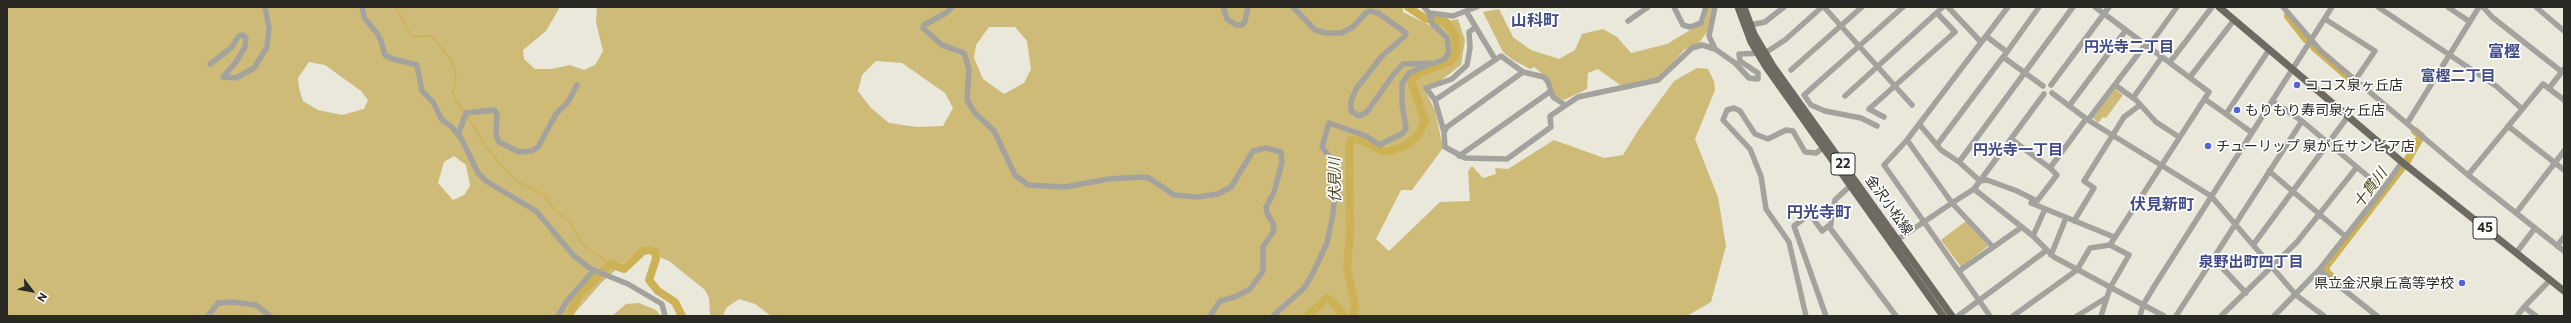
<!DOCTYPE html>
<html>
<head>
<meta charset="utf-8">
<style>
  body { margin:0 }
  #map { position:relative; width:2571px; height:323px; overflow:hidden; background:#eae7db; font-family:Commissioner,sans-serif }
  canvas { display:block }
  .frame { position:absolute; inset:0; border:8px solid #2a2924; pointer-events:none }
  .north { position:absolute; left:12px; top:271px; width:40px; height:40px; -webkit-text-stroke:3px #fff; paint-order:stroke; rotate:122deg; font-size:11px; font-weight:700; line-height:16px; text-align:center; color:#2a2924 }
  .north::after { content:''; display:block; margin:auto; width:14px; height:18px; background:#2a2924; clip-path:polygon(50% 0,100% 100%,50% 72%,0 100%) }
</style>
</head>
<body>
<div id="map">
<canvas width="2571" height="323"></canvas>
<div class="frame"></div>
<div class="north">N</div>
</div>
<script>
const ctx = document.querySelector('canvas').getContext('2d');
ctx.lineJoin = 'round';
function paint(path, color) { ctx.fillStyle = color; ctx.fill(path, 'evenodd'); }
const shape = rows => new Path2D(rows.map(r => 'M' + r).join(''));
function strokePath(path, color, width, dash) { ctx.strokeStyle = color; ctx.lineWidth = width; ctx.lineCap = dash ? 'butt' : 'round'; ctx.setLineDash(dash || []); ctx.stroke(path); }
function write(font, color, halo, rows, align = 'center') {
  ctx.font = font + ' Commissioner,"Noto Sans JP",sans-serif'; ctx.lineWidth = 3.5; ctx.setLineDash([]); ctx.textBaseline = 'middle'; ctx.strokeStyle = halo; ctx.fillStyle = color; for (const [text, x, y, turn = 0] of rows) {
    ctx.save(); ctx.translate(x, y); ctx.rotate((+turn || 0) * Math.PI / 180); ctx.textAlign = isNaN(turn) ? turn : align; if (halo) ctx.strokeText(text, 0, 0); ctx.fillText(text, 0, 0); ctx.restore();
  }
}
const green = shape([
  [7,7,560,7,546,31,523,50,524,59,535,69,552,69,570,65,584,70,595,65,603,51,596,22,597,7,1403,7,1403,12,1429,25,1458,19,1465,40,1461,65,1439,82,1423,87,1435,110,1443,148,1412,190,1401,190,1376,239,1389,251,1440,202,1470,201,1468,171,1472,166,1483,178,1496,174,1495,168,1508,169,1554,140,1604,158,1623,155,1639,129,1674,81,1697,68,1708,69,1714,81,1715,90,1695,139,1718,197,1726,246,1711,302,1687,316,771,316,755,304,739,299,726,308,723,316,710,316,709,298,705,290,669,261,640,249,602,282,572,316,7,316],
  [989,27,1015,27,1027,41,1031,69,1024,83,1004,94,983,79,974,58,976,45],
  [876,61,902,63,945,93,953,108,943,126,917,127,889,123,871,108,858,91,862,75],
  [309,62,325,65,361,91,368,100,364,109,342,115,318,110,303,101,299,88,298,78],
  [454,156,466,165,470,186,464,195,453,200,438,183,444,162],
  [1708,7,1713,7,1707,32,1699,43,1684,50,1658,79,1623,87,1598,69,1588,73,1587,89,1564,100,1554,96,1550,80,1534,67,1530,69,1513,60,1503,52,1483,12,1499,9,1513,37,1531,50,1559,59,1575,50,1582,34,1603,29,1617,37,1631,53,1667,44,1705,21],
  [2115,89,2123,95,2106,118,2103,117,2098,123,2093,118],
  [1966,221,1988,246,1961,267,1941,240],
  [639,303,656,310,661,316,612,316,626,304]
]);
const stream = shape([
  [396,7,412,37,432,36,452,61,456,74,453,92,455,100,464,112],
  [467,115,486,147,509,174,517,181,544,195,554,209,571,223,580,241,588,249,610,264]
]);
const river = shape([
  [2288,16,2306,39],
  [2314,47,2353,81],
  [2344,287,2326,272,2326,266,2407,161,2421,136,2415,131],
  [569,316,579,295,610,264,624,269,643,251,650,250,655,252,656,259,649,280,658,291,675,302,682,316],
  [1308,316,1327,298,1333,302,1344,316],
  [1353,316,1355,305,1347,268,1350,232,1349,146,1351,140,1359,139,1383,151,1390,151,1405,146,1417,137,1425,121,1411,80,1419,73,1450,62,1456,53,1455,36,1446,22,1426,19,1408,7]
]);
const minor = shape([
  [362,7,365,19,377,33,381,41,385,55,393,59,417,65,422,91,433,102,442,120,451,126,461,138,478,173,486,181,536,211,574,256,591,269,628,284,662,304,665,316],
  [952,7,946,13,924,25,923,28,942,45,964,53,969,69,967,100,974,112,994,131,1015,175,1028,185,1065,187,1108,179,1142,177,1149,178,1174,195,1198,197,1218,194,1231,187,1253,151,1266,148,1281,152,1282,162,1279,174,1274,192,1266,207,1267,213,1274,225,1273,232,1263,247,1263,271,1250,289,1235,297,1220,301,1210,316],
  [1223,7,1227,19,1236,25,1242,25,1245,21,1248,7],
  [1293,7,1315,30,1326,33,1341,33,1353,27,1367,12,1370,11,1378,13,1406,33,1405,36,1382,56,1356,89,1351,101,1351,111,1359,116,1367,112,1393,75,1403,64,1435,63,1445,59,1449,52,1447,38,1432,23,1429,13,1424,7],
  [1477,7,1466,11,1495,59],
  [1674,7,1683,25,1690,27,1701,23,1706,7],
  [1715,7,1709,36,1715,49],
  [1824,7,1912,105],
  [1948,7,1981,42],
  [2008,7,1907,140,1952,203,1974,189,2033,236,2054,257,2164,316],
  [2095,7,2209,92,2110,245,2129,255,2110,288,2101,316],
  [2283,7,2321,51,2468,175,2564,251],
  [2378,7,2496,86,2521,108],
  [2448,7,2470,22],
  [2483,7,2492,17,2562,72],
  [2536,7,2564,31],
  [1429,13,1453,16,1466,11],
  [2325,19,2375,51,2356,79],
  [1628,21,1648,7],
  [1750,25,1765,22,1784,7],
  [1986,36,2007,52,2003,57,2043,86],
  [2148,47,2177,7],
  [2007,52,2039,7],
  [2170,62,2212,7],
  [210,64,231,48,239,36,243,35,246,38,245,47,236,62,223,77,236,78,254,68,267,47,269,28,265,7],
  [1791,70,1862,7],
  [2190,77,2234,20],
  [2051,85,2109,7],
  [2115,85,2136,100,2156,122,2179,137],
  [2550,87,2564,69],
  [2052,93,2088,120,2211,196,2296,295,2324,316],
  [1845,96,1943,7],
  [2133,98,2162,57],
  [1435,100,1426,88,1452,79,1467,65,1470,48,1469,32,1476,27],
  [2206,100,2226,114,2269,50],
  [2272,101,2302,121,2383,189],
  [1565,105,1553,97,1548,82,1544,77,1523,72,1501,56,1435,100,1444,132,1445,147,1465,158,1507,159,1551,127,1550,116,1578,97,1658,80,1692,48,1702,45,1715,49,1735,63,1749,78,1758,79,1758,73,1740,61,1739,54,1765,53,1785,40,1822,7],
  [2069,106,2126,30],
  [2226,114,2251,132],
  [1884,117,1869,109,1955,32,1937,13],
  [2088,120,2145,45],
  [2408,122,2479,7],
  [1920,125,1941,150,1959,162,2073,7],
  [1877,126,1861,118,1825,111,1811,105,1804,95,1903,7],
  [2508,126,2564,170],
  [1444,132,1447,127,1523,72],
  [458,135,466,113,494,110,497,114,496,135,499,142,519,152,532,151,538,147,556,114,568,102,577,85],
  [2011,139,2050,168],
  [1907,140,1884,165,1990,316],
  [1937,145,2003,57],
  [1459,156,1551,91],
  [1959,162,1980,181,1987,180,2017,191,2033,199,2031,203,2114,237],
  [2269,171,2346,237],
  [2468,175,2543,84,2564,100],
  [1850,186,1835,200,1830,228,1896,316],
  [1974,189,2044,94],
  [2033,199,2037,201,2057,175,2050,168,2086,119],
  [2516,213,2564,151],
  [2074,221,2094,188,2084,181,2124,117,2140,105],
  [2033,236,2045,209],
  [1897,240,1952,203,1993,247],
  [2253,245,2349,115],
  [2557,246,2564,237],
  [2516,253,2535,228],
  [2051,255,2066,218],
  [2213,258,2246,293],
  [2319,270,2377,316],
  [1959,271,2022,227],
  [208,316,218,303,232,302,256,305,270,316],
  [558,316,567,301,594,270],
  [1273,316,1304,288,1311,277,1327,243,1333,214,1337,174,1336,165,1322,147,1329,123,1366,136,1379,145,1403,133,1406,128,1402,104,1402,84,1409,73,1429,64],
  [1806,316,1789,242,1766,209,1761,176,1750,149,1723,120,1727,110,1734,108,1740,111,1755,134,1768,139,1786,130,1793,131,1805,152,1816,153,1823,148],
  [1826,316,1794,226,1810,214,1822,231,1831,224],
  [1958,316,2047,250],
  [2013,316,2077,270,2090,248,2110,245],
  [2077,316,2106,298],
  [2140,316,2143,305,2155,285,2332,7],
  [2176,316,2302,121],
  [2221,316,2297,242,2357,167],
  [2274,316,2319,270,2383,189,2402,162],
  [2517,316,2524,307],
  [2536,316,2524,307,2550,280]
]);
const major = shape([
  [1738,7,1751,42,1766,67,1943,316],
  [1744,7,1754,34,1773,66,1952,316],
  [2219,7,2402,162,2564,291]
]);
const markers = [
  [2297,85,4,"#5664db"],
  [2237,110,4,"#5664db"],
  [2208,146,4,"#5664db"],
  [2462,283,4,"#5664db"]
];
const shields = [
  [1843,164,24],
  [2485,228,24]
];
const shieldNames = [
  ["22",1843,164],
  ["45",2485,228]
];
const poiNames = [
  ["ココス泉ヶ丘店",2305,85],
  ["もりもり寿司泉ヶ丘店",2245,110],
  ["チューリップ 泉が丘サンピア店",2216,146],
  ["県立金沢泉丘高等学校",2454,283,"right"]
];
const streetNames = [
  ["金沢小松線",1889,205,54]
];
const neighbourhoodNames = [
  ["円光寺二丁目",2129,47],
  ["富樫二丁目",2458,76],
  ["円光寺一丁目",2018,150],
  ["泉野出町四丁目",2251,262]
];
const waterNames = [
  ["伏見川",1335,180,-91],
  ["十貫川",2370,188,-53]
];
const quarterNames = [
  ["山科町",1535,21],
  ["富樫",2504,52],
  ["伏見新町",2162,205],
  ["円光寺町",1819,213]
];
paint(green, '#cebb78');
strokePath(stream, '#ccb254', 1.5);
strokePath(river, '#ccb254', 8);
strokePath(minor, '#a4a29d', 5.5);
strokePath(major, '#6c6a61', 7);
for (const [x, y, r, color] of markers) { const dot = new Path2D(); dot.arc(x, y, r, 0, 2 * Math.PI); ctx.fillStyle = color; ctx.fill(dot); strokePath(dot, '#fff', 1.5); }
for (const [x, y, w] of shields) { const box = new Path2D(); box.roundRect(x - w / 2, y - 11, w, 22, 3); ctx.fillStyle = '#fff'; ctx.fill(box); strokePath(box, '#2a2924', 1); }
write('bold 13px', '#2a2924', null, shieldNames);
write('14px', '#2a2924', '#fff', poiNames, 'left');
write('14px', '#2a2924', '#fff', streetNames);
write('bold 15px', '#424c89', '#fff', neighbourhoodNames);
write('italic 15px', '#51461e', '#fff', waterNames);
write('bold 16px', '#424c89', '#fff', quarterNames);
</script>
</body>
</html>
